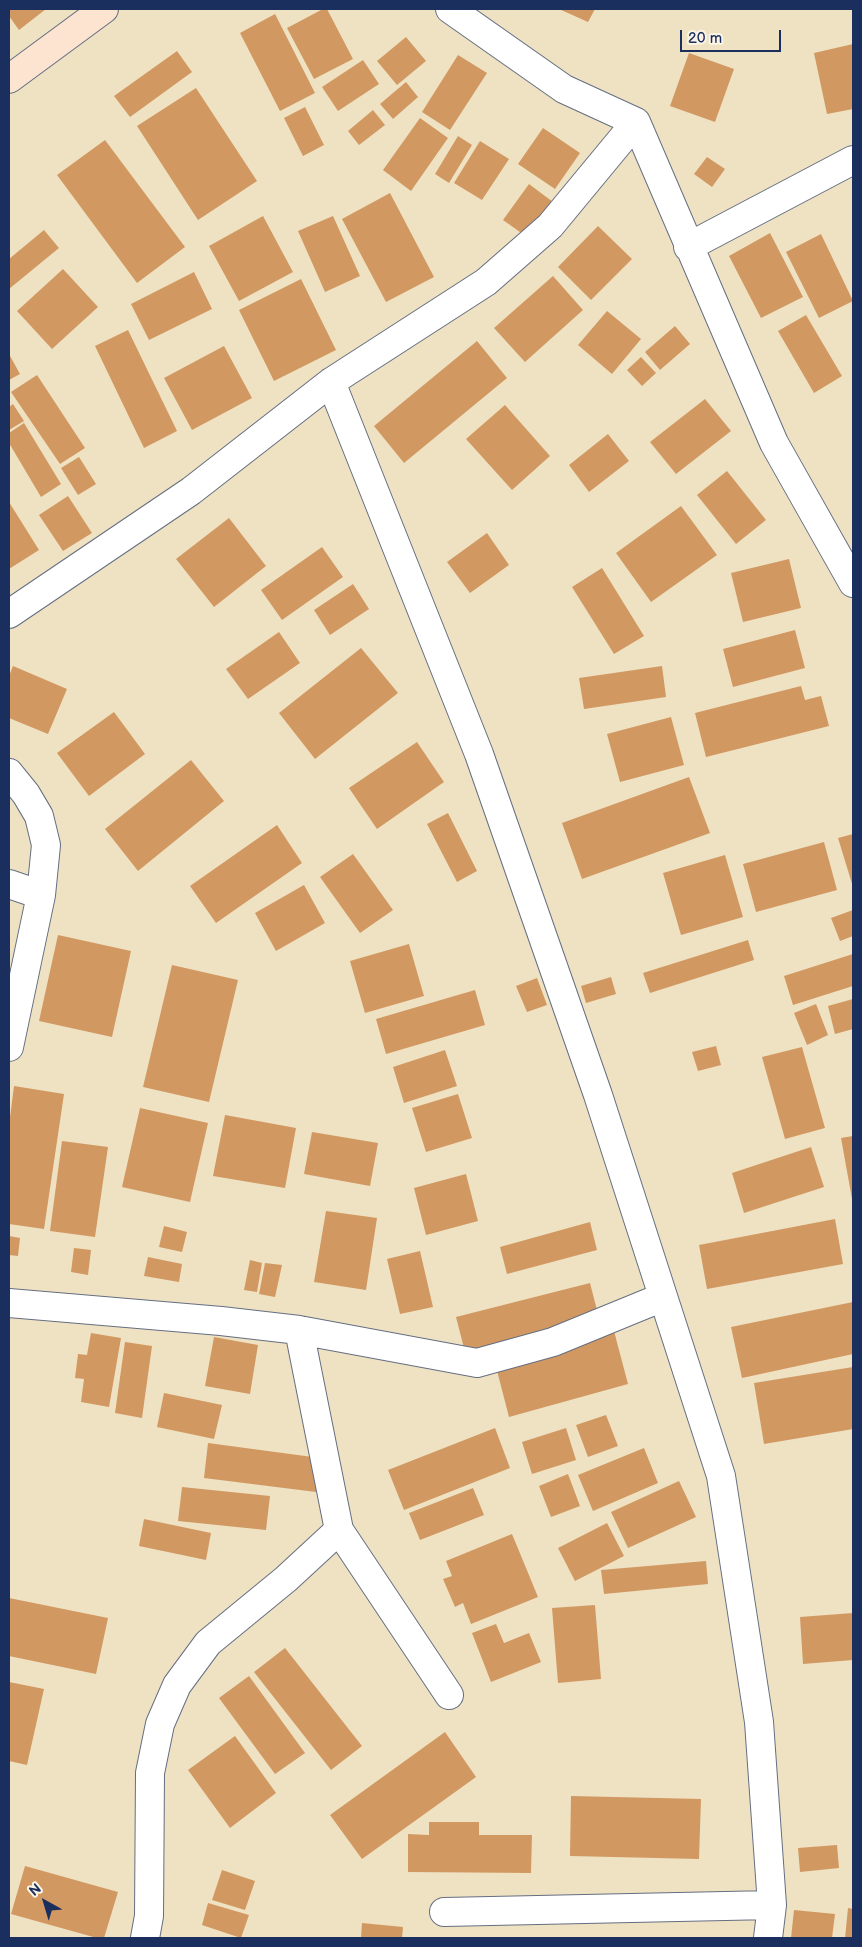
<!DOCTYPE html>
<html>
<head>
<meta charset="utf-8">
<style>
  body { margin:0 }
  #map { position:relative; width:862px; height:1947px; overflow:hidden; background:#eee2c3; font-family:"Balsamiq Sans",sans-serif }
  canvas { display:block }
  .frame { position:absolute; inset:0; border:10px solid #1b2f5e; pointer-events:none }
  .north { position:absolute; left:20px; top:1877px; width:50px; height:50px; -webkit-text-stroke:4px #fcf5e5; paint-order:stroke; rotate:321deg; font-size:14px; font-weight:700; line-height:20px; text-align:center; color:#1b2f5e }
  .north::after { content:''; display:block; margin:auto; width:18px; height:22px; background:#1b2f5e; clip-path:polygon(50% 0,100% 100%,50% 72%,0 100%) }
  .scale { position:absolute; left:680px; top:30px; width:101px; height:22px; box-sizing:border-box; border:2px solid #1b2f5e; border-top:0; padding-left:6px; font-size:15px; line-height:18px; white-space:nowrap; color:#1b2f5e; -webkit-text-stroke:4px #fcf5e5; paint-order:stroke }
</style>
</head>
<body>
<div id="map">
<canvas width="862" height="1947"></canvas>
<div class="frame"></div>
<div class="north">N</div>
<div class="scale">20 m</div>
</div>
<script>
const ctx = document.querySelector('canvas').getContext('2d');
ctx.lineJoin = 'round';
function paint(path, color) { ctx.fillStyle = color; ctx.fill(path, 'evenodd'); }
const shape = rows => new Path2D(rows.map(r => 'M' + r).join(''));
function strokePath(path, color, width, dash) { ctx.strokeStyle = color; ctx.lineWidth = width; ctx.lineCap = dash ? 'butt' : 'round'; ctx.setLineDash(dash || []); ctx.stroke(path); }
const building = shape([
  [9,9,46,9,19,30,9,16],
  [323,9,327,9,353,59,314,79,287,28],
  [559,9,595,9,588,22],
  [275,14,315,93,280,111,240,33],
  [406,37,426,61,397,85,377,61],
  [853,44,853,109,827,114,814,53],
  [177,51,192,72,130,117,114,96],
  [689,53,734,69,715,122,670,106],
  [458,55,487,73,450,130,422,112],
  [363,60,379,84,338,111,322,87],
  [406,82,418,97,393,119,380,104],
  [196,88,257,181,198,220,137,126],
  [305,107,324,145,303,156,284,118],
  [373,110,385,125,359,145,348,131],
  [420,118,448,138,411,191,383,170],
  [543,128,580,153,555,189,518,164],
  [458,136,472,145,449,183,435,174],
  [105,140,185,247,137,283,57,175],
  [480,141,509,159,482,200,454,183],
  [707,157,725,169,712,187,694,174],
  [529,184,553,202,527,237,503,220],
  [390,193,434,277,386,302,342,219],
  [263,216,293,272,239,301,209,246],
  [333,216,360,276,325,292,298,231],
  [598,226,632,259,591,300,558,267],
  [44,230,59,248,9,289,9,259],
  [770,233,803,297,761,318,729,256],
  [821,234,853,301,819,318,786,252],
  [63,269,98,307,52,349,17,311],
  [194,272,212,309,149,340,131,304],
  [553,276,583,310,525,362,494,328],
  [301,279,336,350,274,381,239,310],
  [607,311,641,339,612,374,578,345],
  [806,315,842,376,814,393,778,331],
  [675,326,690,344,660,370,645,352],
  [128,330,177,431,144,448,95,346],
  [477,341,507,378,404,463,374,426],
  [224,346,252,398,192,430,164,378],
  [9,354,20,374,9,380],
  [641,357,656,373,642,386,627,370],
  [37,375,85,448,60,464,11,392],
  [705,399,731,431,676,474,650,442],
  [13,404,24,421,9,430,9,407],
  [505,405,550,456,512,490,466,439],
  [24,423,61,484,41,497,9,443,9,433],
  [608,434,629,461,589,492,569,465],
  [79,457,96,484,78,495,61,468],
  [727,471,766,520,736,544,697,495],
  [68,496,92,533,63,551,39,515],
  [9,502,39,550,9,569],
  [681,506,717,555,651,602,616,553],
  [229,518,266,566,214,607,176,559],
  [487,533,509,565,470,593,447,562],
  [322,547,343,577,282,620,261,590],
  [789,559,801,608,743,622,731,573],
  [602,568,644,636,614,654,572,587],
  [353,584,369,609,330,635,314,610],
  [795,630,805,668,733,687,723,649],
  [279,632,300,663,248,699,226,669],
  [361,648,398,693,315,759,279,713],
  [13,666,67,689,48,734,9,718,9,676],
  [662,666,666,697,584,709,579,678],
  [801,686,805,700,821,696,829,726,706,757,695,713],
  [114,712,145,754,89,796,57,753],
  [671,717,684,765,620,782,607,734],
  [417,742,444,782,377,829,349,788],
  [191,760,224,801,138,871,105,829],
  [689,777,710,833,582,879,562,823],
  [448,813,477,871,457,882,427,824],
  [277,825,302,863,216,923,190,886],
  [853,834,853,887,838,838],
  [824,842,837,890,756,912,743,864],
  [353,854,393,910,360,933,320,877],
  [725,855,743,917,681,935,663,873],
  [304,885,325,923,276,951,255,913],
  [853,910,853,936,840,941,831,918],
  [58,935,131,951,112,1037,39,1021],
  [748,940,754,960,650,993,643,973],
  [409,944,424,996,365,1013,350,961],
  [853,954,853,986,793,1005,784,976],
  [172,965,238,980,209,1102,143,1087],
  [611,977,616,994,586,1003,581,986],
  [537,978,547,1005,527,1012,516,986],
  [475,990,485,1025,386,1054,376,1019],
  [853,999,853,1029,835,1034,828,1006],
  [816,1004,828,1035,807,1045,794,1013],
  [716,1046,721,1065,698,1071,692,1052],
  [802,1047,825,1128,785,1139,762,1057],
  [445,1050,457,1086,404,1103,393,1067],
  [14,1086,64,1094,44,1229,9,1224,9,1125],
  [458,1094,472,1138,426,1152,412,1108],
  [140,1108,208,1123,190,1202,122,1187],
  [225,1115,296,1128,285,1188,213,1176],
  [312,1132,378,1143,370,1186,304,1174],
  [853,1136,853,1199,852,1199,841,1138],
  [62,1141,108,1147,95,1237,50,1231],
  [811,1147,824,1187,744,1213,732,1173],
  [466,1174,478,1221,426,1235,414,1188],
  [326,1211,377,1218,366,1290,314,1282],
  [835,1219,843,1264,707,1289,699,1245],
  [590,1222,597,1250,507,1274,500,1247],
  [164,1226,187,1232,182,1252,159,1247],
  [9,1236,20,1238,18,1256,9,1255],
  [74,1248,91,1250,88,1275,71,1272],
  [420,1251,433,1307,400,1314,387,1259],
  [148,1257,182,1264,179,1282,144,1276],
  [250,1260,262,1263,257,1292,244,1290],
  [265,1263,282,1265,275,1297,259,1294],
  [590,1283,599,1318,465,1352,456,1317],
  [853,1302,853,1354,742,1378,731,1327],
  [614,1331,628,1384,509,1417,495,1363],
  [91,1333,121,1338,109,1407,81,1402,84,1379,75,1378,78,1354,87,1355],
  [214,1337,258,1345,250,1394,205,1386],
  [125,1342,152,1346,142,1418,115,1413],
  [853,1367,853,1429,764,1444,754,1383],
  [164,1393,222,1405,214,1439,157,1427],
  [606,1415,618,1446,588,1457,576,1425],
  [495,1428,510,1468,404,1510,388,1470],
  [566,1428,576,1460,532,1474,522,1442],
  [208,1443,320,1458,316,1492,204,1478],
  [644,1448,658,1483,593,1511,578,1475],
  [568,1474,580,1506,551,1517,539,1486],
  [679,1481,696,1517,628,1548,611,1512],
  [182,1487,270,1496,266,1530,178,1521],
  [473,1488,484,1515,420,1540,409,1513],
  [144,1519,211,1533,206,1560,139,1546],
  [607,1523,624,1556,575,1581,558,1548],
  [512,1534,538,1597,471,1624,463,1603,455,1607,443,1579,452,1576,446,1561],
  [706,1561,708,1584,604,1594,601,1570],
  [9,1598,108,1618,96,1674,9,1656],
  [595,1605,601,1679,558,1683,552,1608],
  [853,1613,853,1660,803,1664,800,1617],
  [496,1624,504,1643,529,1633,541,1662,491,1682,472,1633],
  [285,1648,362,1746,331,1770,254,1672],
  [249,1676,305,1753,275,1774,219,1698],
  [9,1682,44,1689,27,1765,9,1761],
  [445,1732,476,1777,362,1859,330,1815],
  [235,1736,276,1793,230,1828,188,1770],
  [571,1796,701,1799,699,1859,570,1856],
  [429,1822,479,1822,479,1835,532,1835,531,1873,408,1872,408,1834,429,1835],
  [837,1845,839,1868,800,1872,798,1848],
  [25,1866,118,1892,104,1938,97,1938,11,1914],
  [222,1870,255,1881,245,1910,212,1900],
  [208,1903,249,1915,241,1938,202,1925],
  [848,1908,853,1909,853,1938,845,1938],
  [794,1910,835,1914,832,1938,791,1938],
  [362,1923,403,1927,402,1938,361,1938]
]);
const street = shape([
  [450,9,564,89,636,122,774,443,853,583],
  [688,247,853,160],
  [331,382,479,754,598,1095,721,1476,759,1722,772,1905,768,1938],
  [9,614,191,491,331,382,486,282,550,226,636,122],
  [9,773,26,794,39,816,46,845,41,895,9,1047],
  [9,884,41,895],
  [9,1303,221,1321,299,1330,477,1363,553,1342,663,1297],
  [299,1330,339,1530,449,1695],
  [444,1912,772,1905],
  [145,1938,149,1916,150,1773,160,1724,177,1685,208,1643,286,1579,339,1530]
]);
const secondary = shape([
  [9,79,104,9]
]);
paint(building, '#d29861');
strokePath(street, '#656e81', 30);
strokePath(secondary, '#656e81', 30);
strokePath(street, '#fff', 28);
strokePath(secondary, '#fde4d1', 28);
</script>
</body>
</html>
